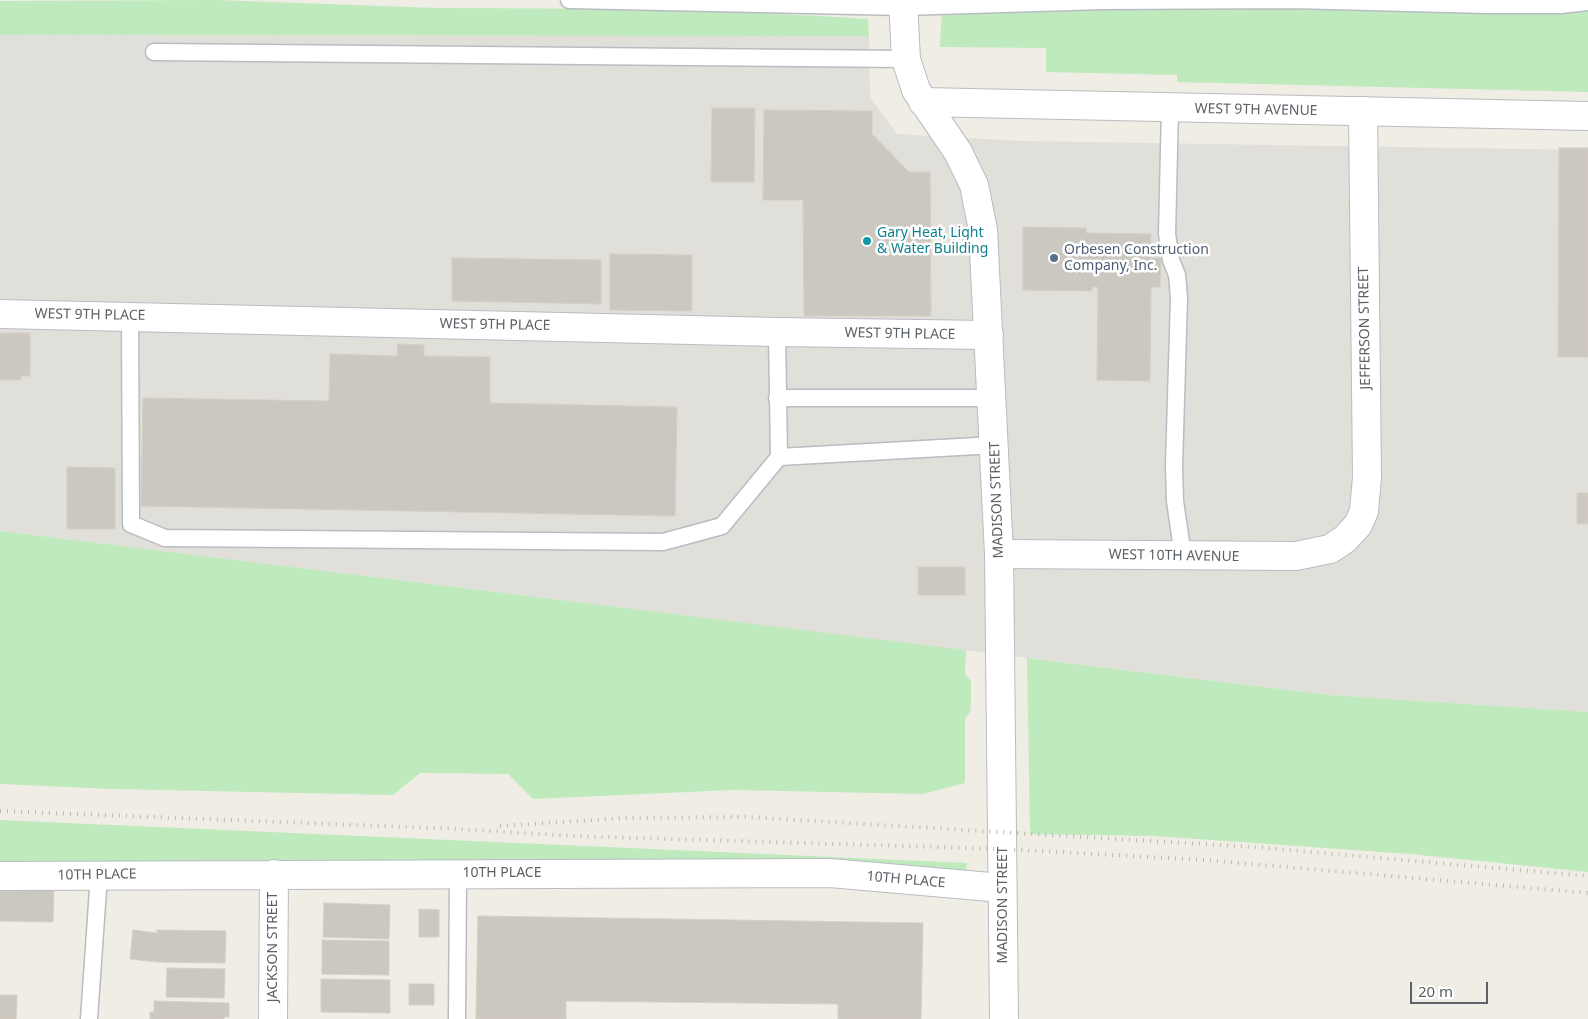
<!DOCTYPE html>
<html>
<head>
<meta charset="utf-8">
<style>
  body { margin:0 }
  #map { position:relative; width:1588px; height:1019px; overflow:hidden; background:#f0ede4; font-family:"Noto Sans",sans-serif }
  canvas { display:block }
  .scale { position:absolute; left:1410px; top:982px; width:78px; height:22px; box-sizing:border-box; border:2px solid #5c6166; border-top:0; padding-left:6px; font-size:15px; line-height:18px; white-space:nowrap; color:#5c6166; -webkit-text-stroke:4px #fff; paint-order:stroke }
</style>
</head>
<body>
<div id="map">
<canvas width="1588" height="1019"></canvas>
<div class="scale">20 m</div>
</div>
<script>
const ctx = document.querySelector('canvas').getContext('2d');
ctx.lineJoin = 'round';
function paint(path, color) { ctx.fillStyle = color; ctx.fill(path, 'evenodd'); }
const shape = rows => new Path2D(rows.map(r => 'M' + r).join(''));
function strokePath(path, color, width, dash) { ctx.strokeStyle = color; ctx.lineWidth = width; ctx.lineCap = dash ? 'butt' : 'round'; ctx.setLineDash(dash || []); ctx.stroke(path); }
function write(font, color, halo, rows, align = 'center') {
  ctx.font = font + ' "Noto Sans",sans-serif'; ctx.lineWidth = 5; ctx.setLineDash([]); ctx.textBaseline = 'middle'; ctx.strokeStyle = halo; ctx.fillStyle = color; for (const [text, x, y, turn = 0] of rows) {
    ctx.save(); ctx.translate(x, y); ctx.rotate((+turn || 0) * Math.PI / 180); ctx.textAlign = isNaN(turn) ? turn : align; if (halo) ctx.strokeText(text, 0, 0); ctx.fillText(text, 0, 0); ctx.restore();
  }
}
const industrial = shape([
  [0,35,869,36,870,97,897,134,1021,141,1588,150,1588,712,1329,695,0,531]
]);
const green = shape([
  [217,0,436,8,678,9,818,16,868,19,869,36,0,35,0,1],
  [1588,0,1588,92,1177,82,1177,75,1046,72,1046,48,940,47,942,10],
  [0,531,966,650,965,674,971,681,971,703,970,712,965,719,965,783,923,794,733,790,533,799,508,774,420,773,393,795,112,789,0,784],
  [1027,658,1329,695,1588,712,1588,872,1410,854,1155,836,1030,834],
  [0,820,967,863,966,874,0,867]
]);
const building = shape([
  [712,108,755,108,754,182,711,182,712,108],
  [764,110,872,111,872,134,909,172,930,172,931,316,804,316,803,200,763,200,764,110],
  [1559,148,1588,148,1588,357,1558,357,1559,148],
  [1023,227,1086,228,1086,233,1151,234,1150,258,1161,258,1160,287,1151,287,1150,381,1097,380,1098,287,1092,287,1092,291,1023,290,1023,227],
  [610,254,692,255,692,311,610,310,610,254],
  [452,258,601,260,601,304,452,301,452,258],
  [0,333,30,333,30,376,21,376,21,380,0,380,0,333],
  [398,344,424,345,424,356,490,357,490,403,677,407,675,516,141,506,143,398,329,401,330,354,397,356,398,344],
  [67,467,115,468,115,529,67,529,67,467],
  [1577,493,1588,493,1588,524,1577,524,1577,493],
  [918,567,965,567,965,595,918,595,918,567],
  [0,889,54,890,53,922,0,921,0,889],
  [324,903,390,905,389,939,323,937,324,903],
  [419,909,439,910,439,937,419,937,419,909],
  [478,916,923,923,921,1019,838,1019,838,1004,566,1001,566,1019,476,1019,478,916],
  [133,930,157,933,157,930,226,931,225,963,157,962,130,959,133,930],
  [322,940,389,941,389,975,322,974,322,940],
  [167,968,225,969,224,998,166,997,167,968],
  [321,979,390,980,390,1013,321,1012,321,979],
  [409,984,434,984,434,1005,409,1005,409,984],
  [0,995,17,995,16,1019,0,1019,0,995],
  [154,1001,229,1003,229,1017,224,1017,224,1019,150,1019,150,1012,154,1012,154,1001]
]);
const service = shape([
  [569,0,903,7,1103,1,1292,0,1488,5,1561,5,1588,2],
  [154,52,906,59],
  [1170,108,1167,234,1171,260,1177,275,1179,298,1174,466,1175,501,1183,556],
  [130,316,131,524,165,538,663,542,722,526,779,457,777,332],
  [777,398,992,398],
  [779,457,995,445],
  [89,1019,99,875],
  [457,1019,458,873]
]);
const minor = shape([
  [0,314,777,332,989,335],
  [999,554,1296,556,1330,549,1345,539,1358,525,1364,511,1367,477,1363,111],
  [0,876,830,873,1002,888],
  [273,1019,274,874]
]);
const tertiary = shape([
  [903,0,906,59,916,90,958,152,974,185,983,230,999,554,1004,1019],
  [923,102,1588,116]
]);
const rail = shape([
  [0,811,459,829,573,836,1002,849,1205,860,1588,893],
  [500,826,625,818,746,817,1253,847,1588,876]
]);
const markers = [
  [867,241,5,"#0f9aa8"],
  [1054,258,5,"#5c6f8a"]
];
const streetNames = [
  ["WEST 9TH AVENUE",1256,110,1],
  ["WEST 9TH PLACE",90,315,1],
  ["WEST 9TH PLACE",495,325,1],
  ["JEFFERSON STREET",1365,328,-91],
  ["WEST 9TH PLACE",900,334,1],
  ["MADISON STREET",997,500,-92],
  ["WEST 10TH AVENUE",1174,556,1],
  ["10TH PLACE",502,873],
  ["10TH PLACE",97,875,-1],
  ["10TH PLACE",906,880,5],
  ["MADISON STREET",1003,905,-90],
  ["JACKSON STREET",273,947,-90]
];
const cultureNames = [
  ["Gary Heat, Light",877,233],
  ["& Water Building",877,249]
];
const serviceNames = [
  ["Orbesen Construction",1064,250],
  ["Company, Inc.",1064,266]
];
paint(industrial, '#e1dfd9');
paint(green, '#beeabe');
paint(building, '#cbc8c1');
strokePath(building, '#d6cfc2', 1);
strokePath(service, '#b9bcc2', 19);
strokePath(minor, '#b9bcc2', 30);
strokePath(tertiary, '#b9bcc2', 30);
strokePath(service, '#fff', 16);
strokePath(minor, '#fff', 28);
strokePath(tertiary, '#fff', 28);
strokePath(rail, '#b6b7b7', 4, [1, 6]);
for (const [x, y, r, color] of markers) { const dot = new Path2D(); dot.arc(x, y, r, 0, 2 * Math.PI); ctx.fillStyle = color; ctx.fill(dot); strokePath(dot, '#fff', 2); }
write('14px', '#5c6166', '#fff', streetNames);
write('14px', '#0d838f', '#fff', cultureNames, 'left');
write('14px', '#4e5e75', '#fff', serviceNames, 'left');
</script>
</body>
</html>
